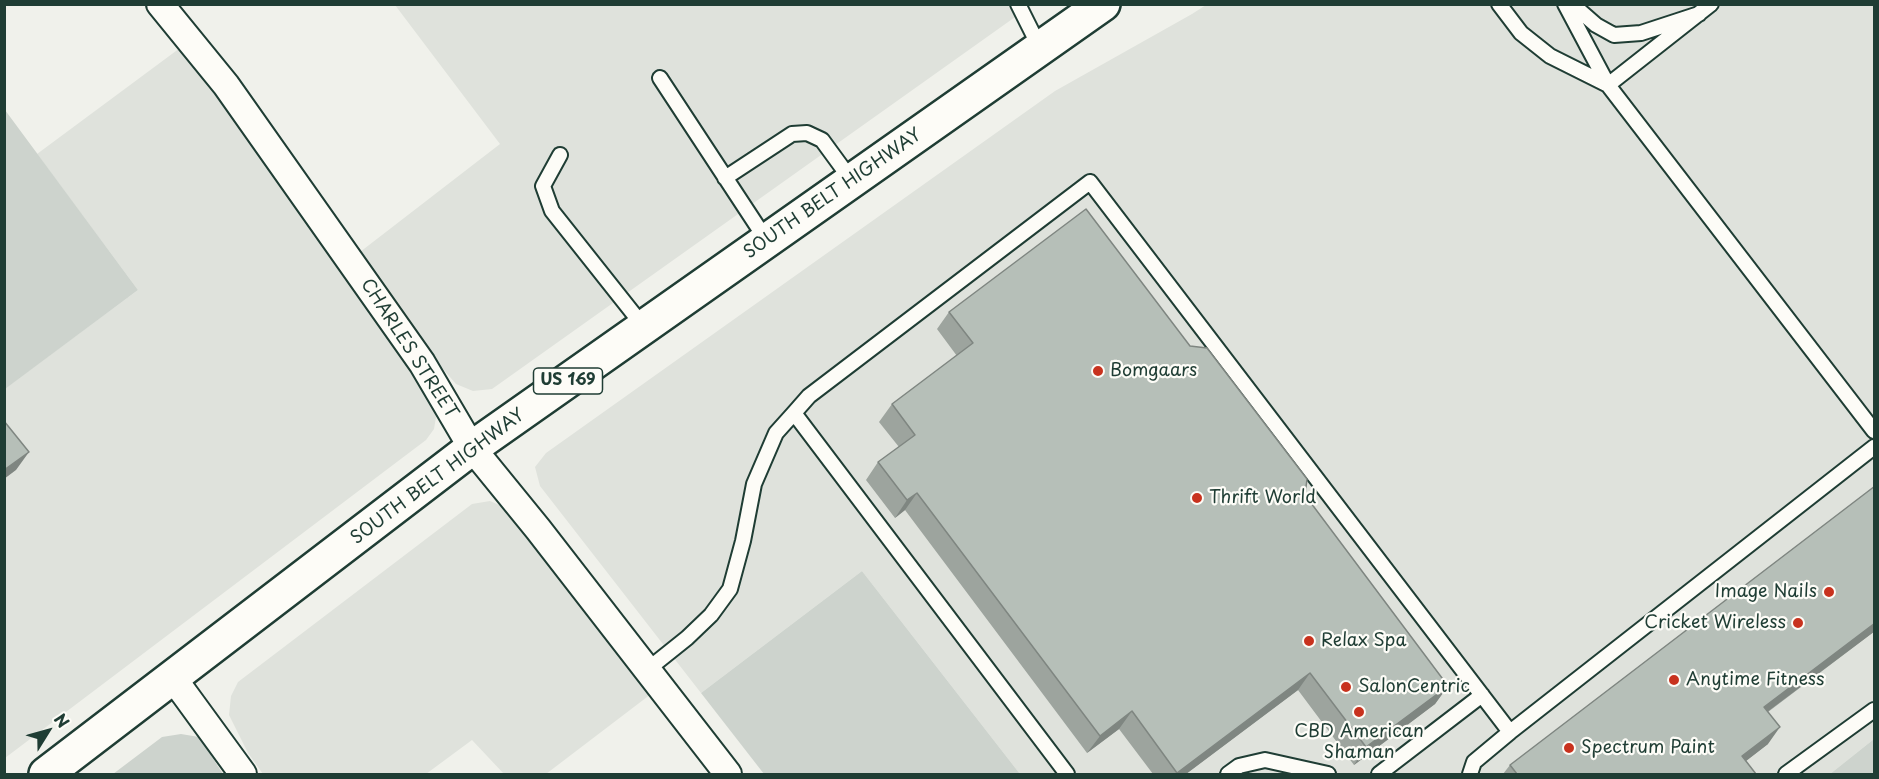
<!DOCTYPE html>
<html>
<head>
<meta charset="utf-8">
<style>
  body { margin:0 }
  #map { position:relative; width:1879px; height:779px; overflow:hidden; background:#f0f1eb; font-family:"Playpen Sans",sans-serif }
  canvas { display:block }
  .frame { position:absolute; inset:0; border:6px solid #1f3d34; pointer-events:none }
  .north { position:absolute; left:18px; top:701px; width:60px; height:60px; -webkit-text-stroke:4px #fdfcf7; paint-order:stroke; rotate:53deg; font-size:16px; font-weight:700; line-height:24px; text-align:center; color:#1f3d34 }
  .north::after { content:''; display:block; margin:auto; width:21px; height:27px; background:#1f3d34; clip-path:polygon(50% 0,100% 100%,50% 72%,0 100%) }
</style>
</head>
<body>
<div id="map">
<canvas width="1879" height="779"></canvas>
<div class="frame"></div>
<div class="north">N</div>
</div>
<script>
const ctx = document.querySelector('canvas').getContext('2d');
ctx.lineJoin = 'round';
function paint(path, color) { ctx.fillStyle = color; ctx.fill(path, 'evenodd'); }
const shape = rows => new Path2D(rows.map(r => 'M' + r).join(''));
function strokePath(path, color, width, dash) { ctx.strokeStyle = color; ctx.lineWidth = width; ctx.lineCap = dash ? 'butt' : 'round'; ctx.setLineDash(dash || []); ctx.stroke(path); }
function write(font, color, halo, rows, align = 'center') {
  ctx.font = font + ' "Playpen Sans",sans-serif'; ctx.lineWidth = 4.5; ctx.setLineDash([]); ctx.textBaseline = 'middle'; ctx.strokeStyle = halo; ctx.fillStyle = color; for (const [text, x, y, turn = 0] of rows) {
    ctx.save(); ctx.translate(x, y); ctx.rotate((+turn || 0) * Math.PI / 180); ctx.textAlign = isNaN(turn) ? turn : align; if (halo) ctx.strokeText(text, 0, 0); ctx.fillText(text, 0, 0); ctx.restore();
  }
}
const built = shape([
  [395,5,1032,5,492,389,473,391,456,384,437,362,360,252,500,144],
  [1206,5,1874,5,1874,739,1830,774,1020,774,862,571,701,693,540,486,535,467,546,453,1055,91,1192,14],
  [180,48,252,141,347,273,426,391,436,417,434,429,426,440,5,758,4,389,138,290,37,154],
  [490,501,508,509,651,694,546,774,504,774,472,740,426,774,263,774,248,753,229,715,231,696,238,682,472,504]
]);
const green = shape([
  [5,110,138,290,5,389,4,389],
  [862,571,1020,774,764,774,701,693],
  [181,734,199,737,223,774,113,774,162,737],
  [1874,739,1874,774,1830,774]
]);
const lane = shape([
  [1018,4,1040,48],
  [1499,4,1521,33,1550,56,1608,85],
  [1565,4,1608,85,1874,431],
  [1572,4,1596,25,1614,35,1641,33,1699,14],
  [660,78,767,241],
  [1608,85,1711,4],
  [560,155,543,186,552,211,644,327],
  [725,178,792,134,807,133,822,140,852,181],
  [794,413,1067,774],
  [647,670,687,638,711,615,730,589,743,541,754,484,776,433,794,413,809,396,1090,182,1510,732,1874,447],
  [1228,774,1239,766,1265,760,1328,774],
  [1379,774,1482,695],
  [1470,774,1474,762,1510,732],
  [1786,774,1874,710]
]);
const street = shape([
  [160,4,226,85,422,363,472,448,538,529,728,774],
  [173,678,243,774]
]);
const primary = shape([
  [46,774,472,448,1103,4]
]);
const wall = shape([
  [949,312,1190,346,1305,495,1448,686,1435,704,1354,765,1298,690,1186,774,1153,774,1119,729,1087,753,905,510,895,518,866,480,878,462,899,447,879,422,892,404,957,356,937,329],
  [1875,486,1875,631,1768,712,1768,744,1746,761,1756,774,1503,774,1510,765]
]);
const shadedWall = shape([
  [29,452,16,470,4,479,4,470],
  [917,493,905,510,895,518,907,500],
  [1875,623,1875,631,1751,724,1764,707],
  [1310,673,1298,690,1186,774,1176,774],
  [1448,686,1435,704,1354,765,1366,747],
  [1132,711,1119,729,1087,753,1100,736],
  [1780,727,1768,744,1729,774,1742,756]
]);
const building = shape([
  [1086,209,1190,346,1207,348,1307,479,1305,495,1448,686,1366,747,1310,673,1177,773,1132,711,1100,736,917,493,907,500,878,462,915,435,892,404,973,343,949,312,1086,209],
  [4,421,29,452,4,470,4,421],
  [1875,486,1875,623,1764,707,1780,727,1742,756,1756,774,1517,774,1510,765,1875,486]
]);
const markers = [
  [1098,371,6,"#c8321e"],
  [1197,498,6,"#c8321e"],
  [1829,592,6,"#c8321e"],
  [1798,623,6,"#c8321e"],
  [1309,641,6,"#c8321e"],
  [1674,680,6,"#c8321e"],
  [1346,687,6,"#c8321e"],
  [1359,712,6,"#c8321e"],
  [1569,748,6,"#c8321e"]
];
const shields = [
  [568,381,69]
];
const shieldNames = [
  ["US 169",568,381]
];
const streetNames = [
  ["SOUTH BELT HIGHWAY",833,194,-35],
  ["CHARLES STREET",409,349,57],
  ["SOUTH BELT HIGHWAY",438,477,-37]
];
const poiNames = [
  ["Bomgaars",1110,371],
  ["Thrift World",1209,498],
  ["Image Nails",1817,592,"right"],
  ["Cricket Wireless",1786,623,"right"],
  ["Relax Spa",1321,641],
  ["Anytime Fitness",1686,680],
  ["SalonCentric",1358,687],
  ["CBD American",1359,732,"center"],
  ["Shaman",1359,753,"center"],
  ["Spectrum Paint",1581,748]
];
paint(built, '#dfe2dc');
paint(green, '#cdd3cd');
strokePath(lane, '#1f3d34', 18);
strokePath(street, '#1f3d34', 30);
strokePath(primary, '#1f3d34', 38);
strokePath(lane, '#fdfcf7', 14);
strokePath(street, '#fdfcf7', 26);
strokePath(primary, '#fdfcf7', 33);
paint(wall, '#9da49e');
paint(shadedWall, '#7f8681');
paint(building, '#b6bfb8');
strokePath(building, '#7f8681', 1.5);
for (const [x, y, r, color] of markers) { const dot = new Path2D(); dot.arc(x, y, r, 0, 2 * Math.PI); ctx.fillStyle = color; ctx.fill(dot); strokePath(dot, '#fdfcf7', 2); }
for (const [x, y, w] of shields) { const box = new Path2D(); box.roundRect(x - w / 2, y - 13, w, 26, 4.5); ctx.fillStyle = '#fdfcf7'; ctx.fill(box); strokePath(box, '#1f3d34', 1.5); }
write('bold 16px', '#1f3d34', null, shieldNames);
write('18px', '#1f3d34', '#fdfcf7', streetNames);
write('18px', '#1f3d34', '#fdfcf7', poiNames, 'left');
</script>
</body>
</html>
